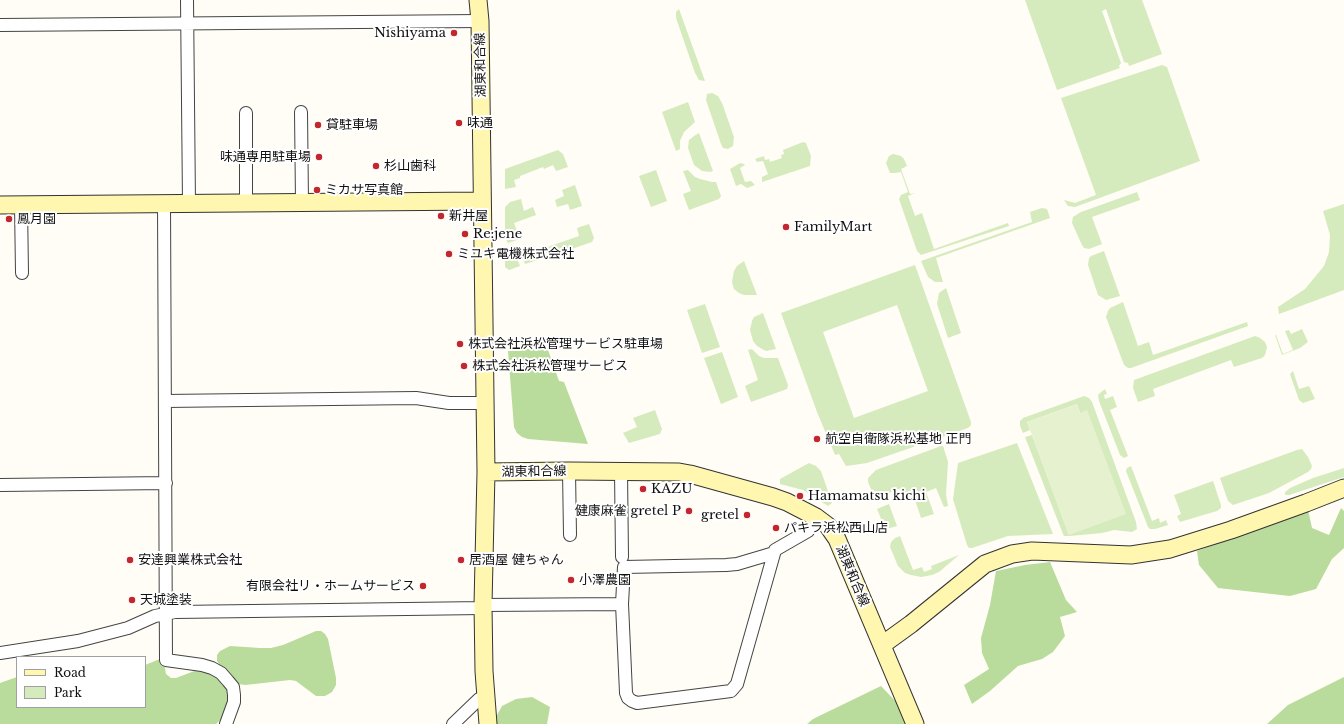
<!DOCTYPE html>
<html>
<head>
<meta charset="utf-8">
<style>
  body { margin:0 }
  #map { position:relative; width:1344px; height:724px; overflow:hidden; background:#fffdf5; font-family:"Libre Baskerville",serif }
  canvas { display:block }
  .legend { position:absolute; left:16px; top:656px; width:130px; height:52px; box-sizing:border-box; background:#fff; border:1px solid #a0a0a0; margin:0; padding:5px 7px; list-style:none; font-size:12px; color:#111 }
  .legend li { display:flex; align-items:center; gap:8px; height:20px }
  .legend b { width:20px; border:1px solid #a0a0a0 }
</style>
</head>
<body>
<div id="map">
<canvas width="1344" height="724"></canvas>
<ul class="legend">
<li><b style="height:5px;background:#fff6b0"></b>Road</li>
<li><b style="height:11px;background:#d5ebbd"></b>Park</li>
</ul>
</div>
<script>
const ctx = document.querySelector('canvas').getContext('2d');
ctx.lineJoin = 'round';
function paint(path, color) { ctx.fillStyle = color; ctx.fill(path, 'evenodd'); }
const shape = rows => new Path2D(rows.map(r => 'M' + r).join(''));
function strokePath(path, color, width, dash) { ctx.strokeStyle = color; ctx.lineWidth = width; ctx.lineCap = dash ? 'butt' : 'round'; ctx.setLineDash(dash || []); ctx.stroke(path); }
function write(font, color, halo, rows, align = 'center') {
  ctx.font = font + ' "Libre Baskerville","Noto Sans JP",serif'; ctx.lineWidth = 4; ctx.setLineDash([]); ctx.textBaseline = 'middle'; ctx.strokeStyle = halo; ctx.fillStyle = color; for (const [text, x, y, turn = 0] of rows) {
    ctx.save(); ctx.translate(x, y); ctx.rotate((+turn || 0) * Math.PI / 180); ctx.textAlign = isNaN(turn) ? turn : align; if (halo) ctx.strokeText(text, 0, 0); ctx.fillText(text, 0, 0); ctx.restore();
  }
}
const green = shape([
  [1025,0,1142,0,1162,54,1129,66,1128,63,1124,62,1106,9,1102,11,1121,63,1119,66,1120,68,1057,90],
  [679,9,705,81,699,80,695,73,676,18,676,12],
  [1162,65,1167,67,1200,161,1075,207,1068,206,1064,200,1075,203,1096,195,1061,98],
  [712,93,718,96,722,103,734,137,733,146,728,149,723,148,721,144,706,100,707,94],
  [688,102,695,122,684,132,680,141,680,149,676,151,662,112],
  [699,133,713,171,710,172,702,171,694,165,688,148,689,140,694,136],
  [803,142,806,143,811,156,810,166,762,182,762,177,768,174,763,161,757,162,755,159,764,156,765,160,769,159,770,162,782,158,781,155,784,154,783,150],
  [558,150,563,154,568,167,556,171,553,165,544,169,543,167,520,176,520,178,514,180,516,187,505,189,505,169],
  [893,154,901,156,904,159,907,166,901,169,910,194,915,193,908,196,915,216,922,213,934,249,1008,223,1009,226,921,255,917,251,899,199,901,195,908,192,901,172,895,173,890,173,886,163,889,156],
  [740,163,744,164,745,165,740,168,745,182,751,181,755,185,747,188,741,184,736,186,730,169],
  [656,170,667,201,651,207,639,176],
  [688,170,695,177,700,179,712,182,716,182,721,196,719,199,689,210,683,194,691,191,683,171],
  [575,185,582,206,570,210,568,204,557,207,555,200,564,196,562,190],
  [1137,192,1140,200,1092,217,1102,244,1089,249,1084,248,1082,245,1072,223,1073,217,1081,212],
  [521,199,524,211,533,207,536,215,514,223,520,239,508,243,505,237,505,207,510,202],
  [1344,204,1344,290,1279,314,1278,307,1305,289,1324,266,1329,252,1330,235,1323,211],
  [1042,208,1047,209,1050,218,936,258,943,282,935,282,928,277,921,261,1032,222,1030,212],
  [589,224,594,238,592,242,563,252,560,250,553,252,551,256,525,264,521,253,524,250,525,252,535,249,536,251,579,236,577,228],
  [509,248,513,248,520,266,509,270,505,267,505,253],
  [1104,251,1120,296,1106,300,1098,295,1088,265,1089,258,1091,256],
  [744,261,757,295,744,295,739,293,734,289,732,282,734,271,737,266],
  [915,265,971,422,971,425,968,428,867,463,846,466,839,454,835,455,817,412,781,313],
  [897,305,928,391,854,418,823,332],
  [946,288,961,333,948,338,937,304,939,293],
  [1123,302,1138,346,1149,342,1153,355,1247,322,1248,326,1131,368,1128,368,1124,365,1106,317,1108,311,1110,308],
  [705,304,720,347,702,353,687,310],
  [763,313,776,349,766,351,762,349,757,346,753,341,750,330,752,321,754,317],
  [1302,329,1308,342,1300,348,1282,355,1275,335,1276,335,1283,354,1293,350,1285,331,1289,330,1291,334],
  [1255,336,1260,338,1265,342,1267,347,1265,355,1262,358,1234,367,1231,360,1153,389,1155,396,1138,402,1133,388,1134,380],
  [752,349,759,356,764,358,778,358,788,385,787,389,751,402,745,386,758,380,748,350],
  [722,352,738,397,721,404,704,358],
  [1293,371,1299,389,1309,386,1315,399,1303,403,1299,400,1291,377,1290,374],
  [1105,389,1107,394,1104,395,1105,399,1113,396,1117,407,1110,410,1128,456,1124,458,1120,455,1099,401,1098,395,1100,393],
  [1084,396,1089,398,1092,402,1136,522,1137,529,1132,532,1114,530,1102,533,1070,536,1064,536,1063,534,1025,437,1032,435,1069,535,1080,413,1077,404,1027,422,1030,430,1023,433,1020,426,1020,421,1023,418],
  [655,410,662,429,660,434,629,443,623,433,637,427,633,418],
  [1017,443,1053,534,1008,536,972,548,969,548,967,545,953,499,958,463],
  [941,446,943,446,948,462,946,494,948,506,944,507,936,488,926,492,934,514,921,518,915,500,911,501,908,494,905,496,902,488,883,495,884,499,876,501,868,482,868,478,876,470],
  [1302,449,1308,457,1312,466,1311,469,1308,472,1269,493,1233,505,1228,501,1220,478,1297,450],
  [809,463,816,466,821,471,832,503,828,506,803,490,780,484,780,479],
  [1131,466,1152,521,1159,518,1160,523,1166,520,1168,525,1155,529,1150,529,1148,527,1126,471,1127,468],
  [1344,468,1344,477,1289,495,1285,495,1285,492,1290,488,1313,478],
  [1213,481,1221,505,1221,508,1217,511,1180,522,1177,516,1181,514,1174,495],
  [889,504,897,526,890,528,887,528,884,526,877,509],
  [900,536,913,570,922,567,924,572,932,569,931,566,959,555,939,572,932,575,921,577,911,575,905,573,898,566,890,547,891,542,895,538]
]);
const forest = shape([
  [547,347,559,381,564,382,588,444,528,439,522,437,517,433,514,427,508,351],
  [1341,508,1344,511,1344,548,1332,559,1316,589,1290,596,1218,588,1199,565,1197,551,1308,510,1312,528,1329,535],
  [1050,562,1066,600,1077,612,1060,617,1065,636,1053,652,1042,659,1018,666,990,691,972,704,964,685,989,669,982,653,981,638,990,605,996,571,1025,565],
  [316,631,321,631,325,634,328,639,336,678,336,685,332,692,325,696,316,696,296,681,290,680,245,685,239,684,231,679,223,671,217,661,217,655,220,651,230,646,260,648,271,648,283,645],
  [160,659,164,664,166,674,171,678,176,678,197,670,219,676,231,695,223,717,216,724,0,724,0,683,17,677,17,707,145,707,145,665],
  [1344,677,1344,724,1267,724,1288,705],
  [881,686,917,724,807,724,813,719],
  [532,697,550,707,547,724,492,724,502,706,516,699]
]);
const pitch = shape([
  [1077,404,1080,413,1087,410,1126,514,1069,535,1027,422]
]);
const street = shape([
  [187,0,189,203],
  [0,25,480,21],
  [301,112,302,202],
  [246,113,246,203],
  [164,203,166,660,202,665,212,668,221,673,228,681,233,687,234,695,234,702,226,724],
  [21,205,22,273],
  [165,401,416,398,449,403,485,403],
  [569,471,570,535],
  [621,471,622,557],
  [0,485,166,483],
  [622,604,626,693,628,698,632,701,637,703,731,691,737,684,775,550,808,531,817,518],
  [483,605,622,604,624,567,726,565,737,564,774,553],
  [0,653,78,641,128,628,155,616,175,612,483,608],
  [453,724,479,699,486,699]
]);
const secondary = shape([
  [478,0,480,21,486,472,569,471,679,472,690,474,773,497,787,502,816,517,828,526,837,539,915,724],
  [0,205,482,201],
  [486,472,483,605,484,671,488,724],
  [882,645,911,624,985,564,1012,554,1032,551,1131,555,1170,549,1231,530,1306,503,1344,488]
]);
const markers = [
  [454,33,4,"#c4262e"],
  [459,123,4,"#c4262e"],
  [318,125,4,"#c4262e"],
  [319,157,4,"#c4262e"],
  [376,166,4,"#c4262e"],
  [317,190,4,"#c4262e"],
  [441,216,4,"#c4262e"],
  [9,219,4,"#c4262e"],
  [786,227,4,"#c4262e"],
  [465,234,4,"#c4262e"],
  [449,254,4,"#c4262e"],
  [460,344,4,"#c4262e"],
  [464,366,4,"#c4262e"],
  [817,439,4,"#c4262e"],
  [643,489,4,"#c4262e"],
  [800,496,4,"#c4262e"],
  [689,511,4,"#c4262e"],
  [747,515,4,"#c4262e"],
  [776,528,4,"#c4262e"],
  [130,560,4,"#c4262e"],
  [461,560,4,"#c4262e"],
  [571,580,4,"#c4262e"],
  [423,586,4,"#c4262e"],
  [132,600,4,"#c4262e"]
];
const poiNames = [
  ["Nishiyama",446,33,"right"],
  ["味通",467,123],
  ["貸駐車場",326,125],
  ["味通専用駐車場",311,157,"right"],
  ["杉山歯科",384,166],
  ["ミカサ写真館",325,190],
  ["新井屋",449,216],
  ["鳳月園",17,219],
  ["FamilyMart",794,227],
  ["Re:jene",473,234],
  ["ミユキ電機株式会社",457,254],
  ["株式会社浜松管理サービス駐車場",468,344],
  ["株式会社浜松管理サービス",472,366],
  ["航空自衛隊浜松基地 正門",825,439],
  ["KAZU",651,489],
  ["Hamamatsu kichi",808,496],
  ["健康麻雀 gretel P",681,511,"right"],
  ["gretel",739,515,"right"],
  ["パキラ浜松西山店",784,528],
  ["安達興業株式会社",138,560],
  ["居酒屋 健ちゃん",469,560],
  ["小澤農園",579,580],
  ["有限会社リ・ホームサービス",415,586,"right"],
  ["天城塗装",140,600]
];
const streetNames = [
  ["湖東和合線",481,65,-91],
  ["湖東和合線",534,472,-1],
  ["湖東和合線",852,576,67]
];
paint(green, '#d5ebbd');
paint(forest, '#b9dc9c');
paint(pitch, '#e6f2cf');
strokePath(street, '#444', 14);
strokePath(secondary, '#333', 19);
strokePath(street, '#fff', 12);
strokePath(secondary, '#fff6b0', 17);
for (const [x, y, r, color] of markers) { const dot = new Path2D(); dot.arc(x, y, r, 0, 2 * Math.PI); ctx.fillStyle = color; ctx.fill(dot); strokePath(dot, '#fff', 1.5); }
write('13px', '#111', '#fff', poiNames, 'left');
write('13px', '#111', '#fff', streetNames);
</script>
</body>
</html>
